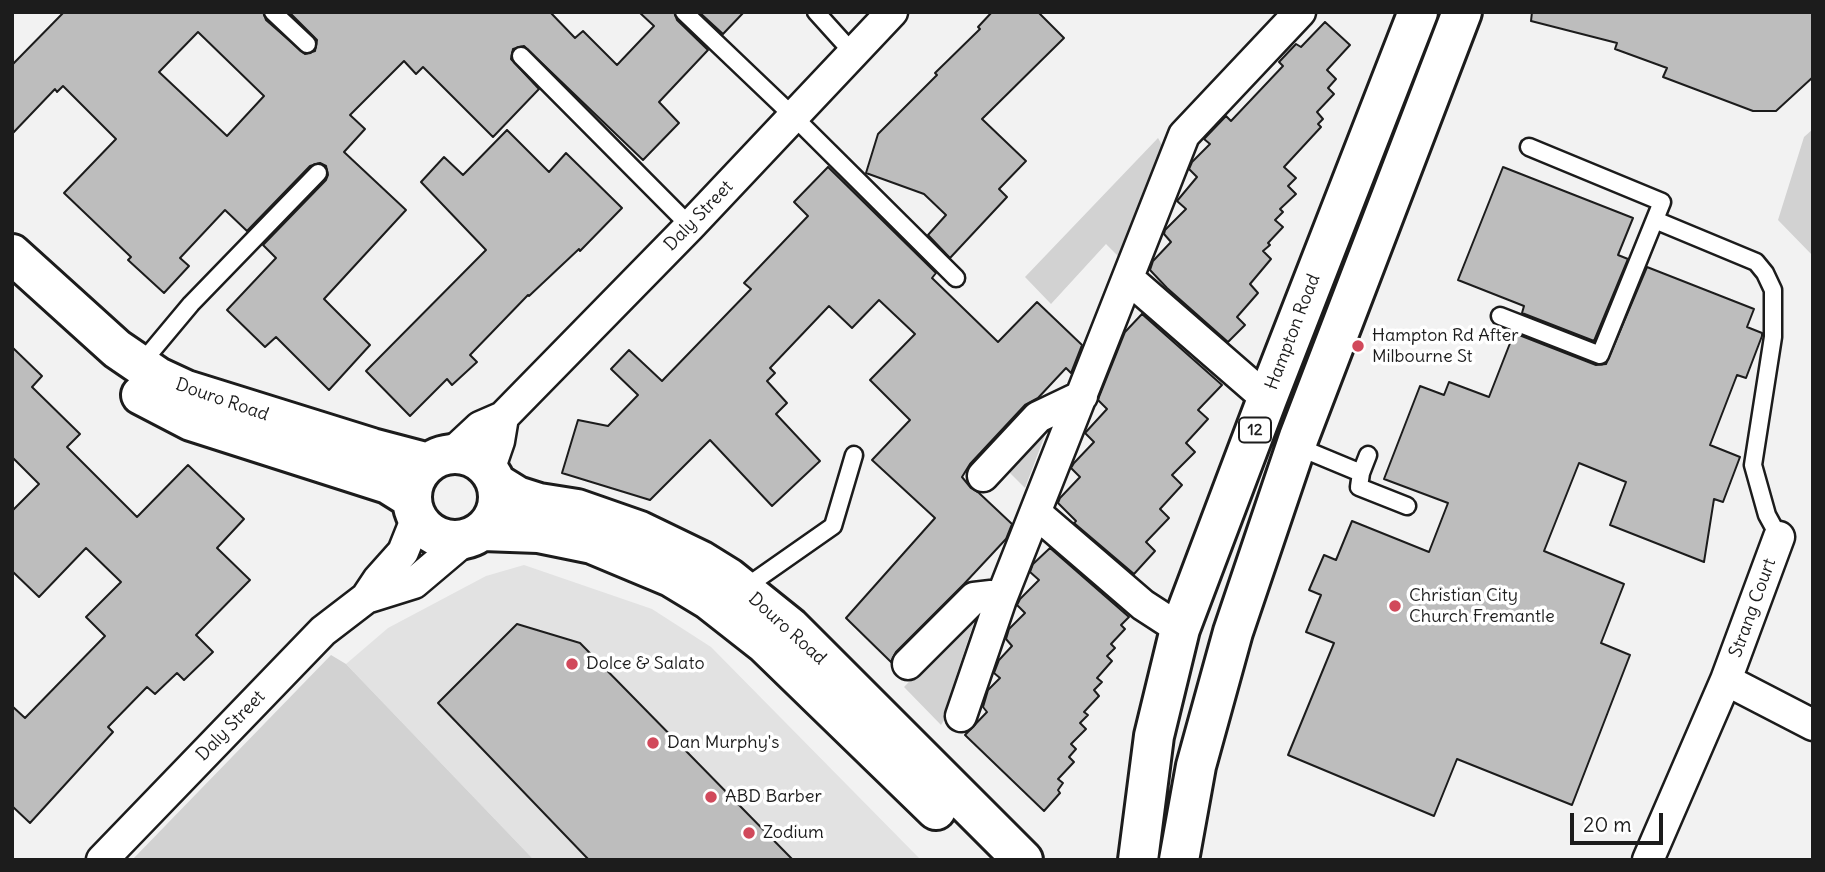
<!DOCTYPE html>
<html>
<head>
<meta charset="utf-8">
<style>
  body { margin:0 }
  #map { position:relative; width:1825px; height:872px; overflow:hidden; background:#f2f2f2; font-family:Delius,sans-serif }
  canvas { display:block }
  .frame { position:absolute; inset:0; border:14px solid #1c1c1c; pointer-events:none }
  .scale { position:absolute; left:1570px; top:813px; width:93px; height:32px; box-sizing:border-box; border:4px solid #1c1c1c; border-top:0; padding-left:9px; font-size:21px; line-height:24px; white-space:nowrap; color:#1c1c1c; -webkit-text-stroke:5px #fff; paint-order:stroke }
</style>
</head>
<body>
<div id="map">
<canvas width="1825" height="872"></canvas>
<div class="frame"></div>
<div class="scale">20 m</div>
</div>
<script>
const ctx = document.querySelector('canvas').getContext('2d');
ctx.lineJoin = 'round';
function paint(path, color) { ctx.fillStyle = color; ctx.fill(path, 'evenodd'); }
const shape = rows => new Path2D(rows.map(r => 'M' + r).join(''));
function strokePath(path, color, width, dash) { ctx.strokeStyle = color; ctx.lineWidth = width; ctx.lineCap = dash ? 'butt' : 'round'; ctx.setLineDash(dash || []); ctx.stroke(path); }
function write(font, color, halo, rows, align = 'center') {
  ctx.font = font + ' Delius,sans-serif'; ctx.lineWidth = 7; ctx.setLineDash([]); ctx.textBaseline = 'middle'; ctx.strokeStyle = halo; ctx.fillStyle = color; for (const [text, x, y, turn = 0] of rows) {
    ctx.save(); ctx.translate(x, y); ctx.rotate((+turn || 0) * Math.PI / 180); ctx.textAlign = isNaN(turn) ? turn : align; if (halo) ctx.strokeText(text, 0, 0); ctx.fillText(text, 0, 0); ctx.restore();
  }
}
const built = shape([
  [524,565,652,609,711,647,921,860,534,860,346,664,388,628,486,576]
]);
const green = shape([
  [1813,129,1813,256,1778,220,1804,137],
  [1158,138,1162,145,1118,256,1106,244,1051,304,1025,277],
  [1048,427,1025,488,1007,470],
  [978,610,943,715,946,717,941,725,904,687],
  [331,655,346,664,534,860,132,860]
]);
const building = shape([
  [64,12,263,12,266,20,305,54,315,51,317,40,289,12,550,12,575,38,583,31,617,65,654,26,639,12,674,12,677,20,708,50,659,102,679,123,643,160,524,46,513,49,511,59,539,89,493,137,423,67,416,74,404,61,350,115,365,129,344,152,406,210,324,299,370,345,329,390,276,337,265,347,227,310,276,258,263,245,326,180,328,175,326,166,320,163,310,166,247,231,225,210,180,258,189,266,164,293,128,260,131,257,64,193,116,139,63,86,57,92,55,89,12,134,12,65,64,12],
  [198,32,264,96,227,136,159,72,198,32],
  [699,12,744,12,723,34,699,12],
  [992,12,1038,12,1064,38,982,119,1026,161,999,189,1007,197,950,258,928,235,946,215,924,194,866,173,878,134,937,75,935,73,980,29,978,27,992,12],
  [1532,12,1813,12,1813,77,1776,111,1753,111,1663,77,1667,68,1615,49,1617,43,1531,21,1532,12],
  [1325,22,1350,45,1327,70,1336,79,1328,88,1334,94,1317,112,1323,119,1318,124,1321,127,1284,167,1296,178,1288,186,1296,194,1280,209,1283,212,1275,220,1283,227,1268,243,1270,245,1263,251,1271,259,1250,284,1258,293,1237,317,1245,325,1228,342,1167,288,1150,270,1153,261,1171,242,1164,234,1165,230,1186,209,1177,201,1197,177,1189,169,1192,162,1210,144,1204,139,1226,116,1231,121,1283,66,1279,62,1296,44,1301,47,1325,22],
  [507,130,549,172,566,153,622,208,580,251,579,249,529,296,528,295,470,355,477,362,452,385,447,379,410,416,366,371,486,250,421,182,444,157,463,175,507,130],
  [828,167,936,273,932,278,998,342,1037,302,1082,345,1071,373,1066,368,1038,398,1025,405,970,464,962,477,971,488,979,493,1012,524,1006,539,964,584,896,652,891,662,846,618,935,518,872,460,910,420,870,380,915,334,879,300,852,328,829,306,770,368,775,373,767,381,787,403,776,414,820,461,772,506,710,440,650,500,562,473,578,420,608,426,638,395,611,369,629,350,662,381,751,289,744,283,808,216,794,202,828,167],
  [1503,167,1633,218,1618,255,1628,259,1594,341,1522,313,1524,306,1458,280,1503,167],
  [1647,267,1754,309,1747,327,1762,333,1762,336,1746,378,1737,375,1710,445,1740,457,1723,502,1714,499,1704,562,1610,525,1626,482,1579,463,1544,551,1624,584,1601,643,1630,655,1572,805,1457,759,1434,816,1288,755,1334,643,1306,632,1321,595,1309,590,1324,555,1336,560,1352,521,1429,552,1448,503,1384,479,1420,386,1444,395,1449,382,1489,397,1514,333,1596,365,1606,364,1647,267],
  [1142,314,1222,385,1198,410,1208,419,1186,443,1195,452,1172,475,1182,485,1160,509,1169,518,1146,542,1155,551,1134,574,1074,523,1076,521,1058,503,1060,498,1080,477,1071,468,1074,463,1094,442,1085,433,1107,409,1098,400,1099,397,1125,332,1142,314],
  [12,347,42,376,32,387,80,434,67,447,137,517,188,465,244,519,217,548,250,580,196,635,213,652,184,680,177,673,155,694,147,687,108,727,113,732,30,823,12,806,12,706,25,718,105,636,86,617,121,582,86,548,39,597,12,571,12,511,39,484,12,457,12,347],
  [1050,548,1129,617,1121,625,1125,629,1111,644,1115,648,1107,656,1112,661,1097,678,1102,682,1094,690,1099,696,1084,712,1088,715,1080,723,1086,729,1071,744,1076,749,1069,757,1074,762,1058,779,1063,783,1058,790,1060,793,1044,811,965,735,987,712,983,707,988,690,1000,678,994,673,999,660,1012,646,1006,639,1009,629,1025,613,1017,605,1020,599,1039,580,1030,572,1033,564,1050,548],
  [517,624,580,643,793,860,589,860,438,703,517,624]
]);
const service = shape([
  [273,12,307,44],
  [684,12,793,116,956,278],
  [816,12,853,53],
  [521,56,690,226],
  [1655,220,1756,262,1765,273,1773,290,1773,337,1753,465,1767,515,1779,537],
  [1500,316,1600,355,1662,202,1529,147],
  [140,365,191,304,318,173],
  [1296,446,1361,473,1368,455],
  [1361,473,1359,487,1407,506],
  [743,589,833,526,854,455]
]);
const minor = shape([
  [1129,279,1267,399],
  [451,454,480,427,503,417,690,226,892,12],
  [489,470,499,441,503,417],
  [983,476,1038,417,1082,396],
  [1036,513,1143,605,1180,629],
  [366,598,378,580,403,552,417,517],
  [908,664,974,598,991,596,1001,599],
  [1726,680,1813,725],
  [961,716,1001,599,1184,135,1300,12],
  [102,860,323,631,366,598,414,583,466,539],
  [1648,860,1726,680,1779,537]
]);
const tertiary = shape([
  [12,254,117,349,158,377,186,390,372,448,429,463],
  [141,395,191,421,388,484,412,499],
  '412 497a43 43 0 1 1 86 0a43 43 0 1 1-86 0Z',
  [496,483,517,496,539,503,577,509,640,531,700,560,729,578,790,627,1023,860],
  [483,531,538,533,592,544,671,577,709,600,765,644,936,810]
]);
const primary = shape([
  [1138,860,1154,736,1180,629,1267,399,1418,12],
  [1179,860,1196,766,1233,632,1299,437,1462,12]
]);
const markers = [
  [1358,346,7,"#d1495b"],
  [1395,606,7,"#d1495b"],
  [572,664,7,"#d1495b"],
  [653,743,7,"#d1495b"],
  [711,797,7,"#d1495b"],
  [749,833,7,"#d1495b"]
];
const shields = [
  [1255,430,32]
];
const shieldNames = [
  ["12",1255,430]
];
const streetNames = [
  ["Daly Street",699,216,-46],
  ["Hampton Road",1293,332,-69],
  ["Douro Road",222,400,19],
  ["Strang Court",1753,608,-70],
  ["Douro Road",787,629,42],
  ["Daly Street",231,726,-46]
];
const poiNames = [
  ["Hampton Rd After",1372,336],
  ["Milbourne St",1372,357],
  ["Christian City",1409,596],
  ["Church Fremantle",1409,617],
  ["Dolce & Salato",586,664],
  ["Dan Murphy's",667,743],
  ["ABD Barber",725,797],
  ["Zodium",763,833]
];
paint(built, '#e2e2e2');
paint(green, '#d2d2d2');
paint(building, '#bdbdbd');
strokePath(building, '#1c1c1c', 2);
strokePath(service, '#1c1c1c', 21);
strokePath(minor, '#1c1c1c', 35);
strokePath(tertiary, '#1c1c1c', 44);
strokePath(primary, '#1c1c1c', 44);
strokePath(service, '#fff', 16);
strokePath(minor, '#fff', 30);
strokePath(tertiary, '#fff', 38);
strokePath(primary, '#fff', 38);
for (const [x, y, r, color] of markers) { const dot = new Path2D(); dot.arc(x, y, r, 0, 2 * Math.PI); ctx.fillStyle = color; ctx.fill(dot); strokePath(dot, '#fff', 2.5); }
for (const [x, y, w] of shields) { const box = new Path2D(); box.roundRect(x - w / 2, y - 12.5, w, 25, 5); ctx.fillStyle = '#fff'; ctx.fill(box); strokePath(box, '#1c1c1c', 2); }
write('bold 16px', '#1c1c1c', null, shieldNames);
write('18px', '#1c1c1c', '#fff', streetNames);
write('18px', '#1c1c1c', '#fff', poiNames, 'left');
</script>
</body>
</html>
